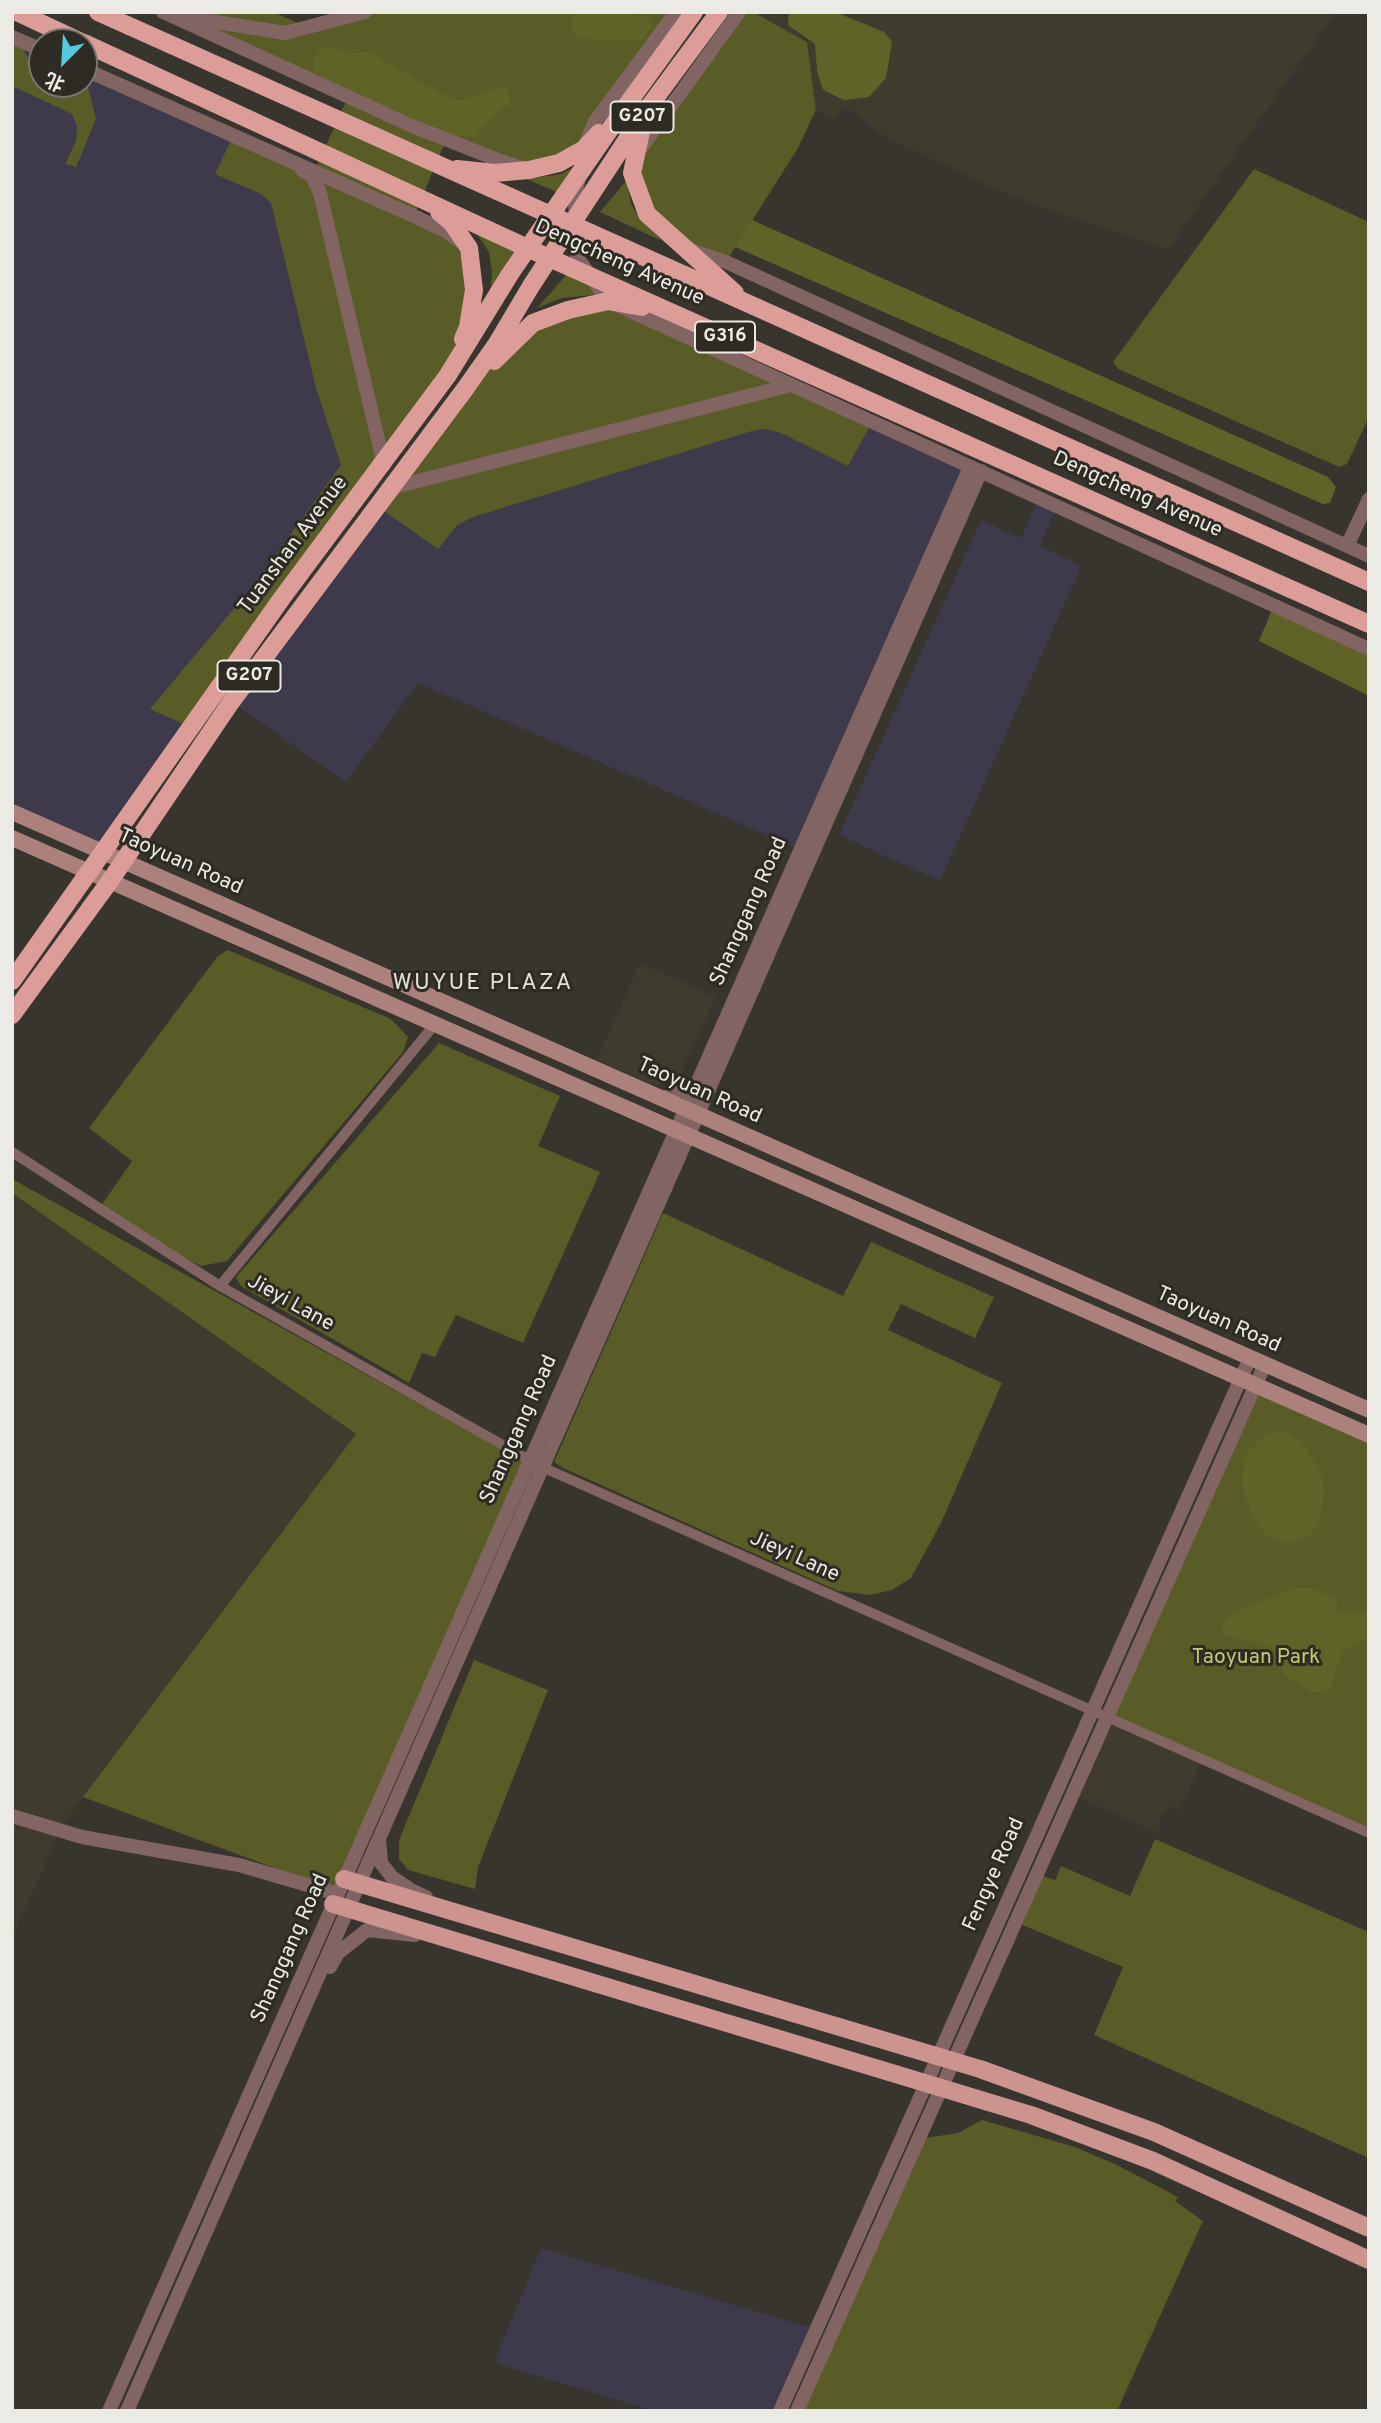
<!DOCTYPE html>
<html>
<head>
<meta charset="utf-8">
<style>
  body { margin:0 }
  #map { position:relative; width:1381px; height:2423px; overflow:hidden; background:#37352d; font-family:Overpass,"Noto Sans SC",sans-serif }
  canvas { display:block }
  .frame { position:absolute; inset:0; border:14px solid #ebeae4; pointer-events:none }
  .north { position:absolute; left:28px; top:28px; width:70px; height:70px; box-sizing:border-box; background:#2d2b23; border:2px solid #797770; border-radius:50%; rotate:204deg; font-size:19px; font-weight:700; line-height:28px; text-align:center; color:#ebeae4 }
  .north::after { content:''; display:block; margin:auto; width:24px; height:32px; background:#54cade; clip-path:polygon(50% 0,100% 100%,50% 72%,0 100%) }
</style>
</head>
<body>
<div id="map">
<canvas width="1381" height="2423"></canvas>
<div class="frame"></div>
<div class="north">北</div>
</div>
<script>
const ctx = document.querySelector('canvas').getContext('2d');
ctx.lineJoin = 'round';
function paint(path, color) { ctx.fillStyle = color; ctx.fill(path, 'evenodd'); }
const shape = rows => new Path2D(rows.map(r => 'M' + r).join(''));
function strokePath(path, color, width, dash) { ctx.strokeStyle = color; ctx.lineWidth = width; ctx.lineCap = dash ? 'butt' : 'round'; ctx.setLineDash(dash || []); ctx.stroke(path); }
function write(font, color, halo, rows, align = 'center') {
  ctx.font = font + ' Overpass,sans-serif'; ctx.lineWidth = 6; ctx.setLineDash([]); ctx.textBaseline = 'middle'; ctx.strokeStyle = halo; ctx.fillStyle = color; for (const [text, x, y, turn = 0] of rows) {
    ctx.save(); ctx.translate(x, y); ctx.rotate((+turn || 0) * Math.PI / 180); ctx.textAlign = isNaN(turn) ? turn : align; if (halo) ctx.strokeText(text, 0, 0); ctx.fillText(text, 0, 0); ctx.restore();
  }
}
const commercial = shape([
  [12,37,42,50,42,84,84,84,84,69,283,158,384,465,104,852,12,812],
  [791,385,970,467,801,850,418,683,346,782,231,702,391,488],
  [1039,498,1057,506,1040,546,1082,565,940,881,839,835,981,520,1021,538],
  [541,2248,816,2329,780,2411,654,2411,507,2367,495,2360]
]);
const built = shape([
  [753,12,1336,12,1168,249,1065,216,1000,191,889,139,844,106,834,119,816,110,807,42],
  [640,963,716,997,681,1073,667,1082,654,1085,597,1060],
  [12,1193,356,1434,64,1823,12,1938],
  [1106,1717,1202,1760,1180,1811,1169,1806,1159,1820,1162,1823,1158,1833,1072,1795]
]);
const green = shape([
  [163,12,273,12,307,27,365,12,676,12,584,149,529,170,446,140,414,216,469,248,474,290,448,375,190,727,150,709,253,586,341,465,316,388,271,203,261,194,215,174,233,136,312,176,348,97],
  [739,12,753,12,807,42,816,110,798,148,726,262,683,248,647,214,635,156],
  [12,37,27,43,24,52,32,62,42,67,42,84,87,83,96,119,76,167,65,164,76,141,77,127,72,114,12,86],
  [583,162,559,193,526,179,561,174],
  [1254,169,1369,222,1369,417,1347,464,1339,467,1118,369,1113,362],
  [627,180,631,204,639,217,662,241,600,212],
  [473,228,520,252,490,295,492,272,489,252],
  [568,273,612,293,562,298,537,308],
  [608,301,872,422,848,466,779,432,764,429,752,431,473,517,457,525,438,549,377,506,465,389,533,323],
  [228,950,391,1019,408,1037,403,1052,227,1261,201,1266,96,1213,132,1161,89,1128,199,981,218,956],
  [439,1043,560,1096,538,1146,600,1172,523,1343,456,1315,435,1357,422,1353,409,1383,241,1286,236,1277],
  [12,1179,534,1467,345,1894,83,1797,356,1434,12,1193],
  [663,1213,843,1296,871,1242,994,1297,975,1338,901,1304,888,1330,1002,1383,941,1523,911,1578,892,1590,870,1595,838,1591,563,1468,554,1462],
  [1255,1384,1369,1435,1369,1833,1106,1717],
  [474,1660,548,1690,478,1867,475,1889,408,1870,399,1859,399,1840],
  [1155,1839,1369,1932,1369,2158,1094,2035,1123,1967,1020,1924,1043,1876,1055,1880,1061,1866,1130,1896],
  [982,2120,1075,2147,1117,2165,1178,2197,1175,2201,1203,2221,1117,2411,797,2411,926,2138,958,2133]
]);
const forest = shape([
  [578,12,616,12,648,17,652,27,642,40,610,41,585,38,575,36,571,20],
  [835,12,884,32,892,42,886,78,869,97,844,100,823,90,817,71,815,44,788,25,789,12],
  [330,47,353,53,374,51,375,55,411,77,455,100,469,99,498,87,507,89,510,97,509,105,500,109,475,137,455,136,330,82,313,71,313,61,319,50],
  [752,220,1328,477,1336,487,1330,503,1323,504,735,247],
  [1274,605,1369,649,1369,696,1259,641],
  [1284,1431,1301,1441,1320,1470,1324,1492,1321,1517,1311,1535,1288,1543,1265,1534,1250,1510,1242,1484,1244,1456,1265,1435],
  [1294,1588,1310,1588,1336,1598,1337,1613,1369,1612,1369,1638,1342,1651,1331,1687,1324,1692,1311,1692,1284,1674,1278,1653,1268,1645,1224,1635,1222,1624,1231,1614]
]);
const minor = shape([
  [12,1152,220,1286,435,1024],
  [220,1286,542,1467,1369,1833]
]);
const tertiary = shape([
  [163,12,410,125,498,160,525,169],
  [185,17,285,33,365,12],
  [12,37,42,50],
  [84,69,414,216,447,232,464,244],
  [586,143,594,123,676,12],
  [638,152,739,12],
  [302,170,312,176,320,193,384,465],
  [579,176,575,198,577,257,608,301,1369,649],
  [691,250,726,262,1369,556],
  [391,488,791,385],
  [1347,546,1369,499],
  [661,1099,697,1085],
  [12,1816,82,1837,239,1865,338,1894],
  [379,1839,381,1863,392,1877,411,1890,426,1897],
  [330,1967,338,1953,367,1930,415,1935],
  [109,2411,970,467],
  [127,2411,981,471],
  [780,2411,1250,1358],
  [797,2411,1265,1364]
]);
const secondary = shape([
  [12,812,1369,1410],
  [12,838,1369,1435]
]);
const primary = shape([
  [344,1879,980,2069,1154,2132,1369,2228],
  [333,1904,1031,2115,1153,2161,1369,2260]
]);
const trunk = shape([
  [17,12,81,42],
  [98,12,1369,582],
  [84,43,536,252,1369,624],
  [642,127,632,173,647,214,735,293],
  [457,169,495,173,529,170,559,163,584,149,599,133],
  [439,212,451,222,469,248,474,290,468,327,463,339],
  [494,361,533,323,568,310,608,301,642,307],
  [12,981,282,598,448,375,510,274,626,106,694,12],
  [12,1015,110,881,231,702,465,389,496,345,531,286,645,112,719,12]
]);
const shields = [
  [642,117,63],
  [725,337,60],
  [249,676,63]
];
const shieldNames = [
  ["G207",642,117],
  ["G316",725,337],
  ["G207",249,676]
];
const streetNames = [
  ["Dengcheng Avenue",619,264,24],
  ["Dengcheng Avenue",1137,496,24],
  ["Tuanshan Avenue",294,546,-53],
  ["Taoyuan Road",180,863,24],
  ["Shanggang Road",750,912,-66],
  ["Taoyuan Road",699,1092,24],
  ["Jieyi Lane",290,1304,29],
  ["Taoyuan Road",1218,1321,24],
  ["Shanggang Road",520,1430,-66],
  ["Jieyi Lane",794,1558,24],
  ["Fengye Road",995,1875,-66],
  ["Shanggang Road",291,1949,-66]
];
const parkNames = [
  ["Taoyuan Park",1256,1659]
];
const neighbourhoodNames = [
  ["WUYUE PLAZA",483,984]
];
paint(commercial, '#3e394b');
paint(built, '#3f3c2d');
paint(green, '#595c26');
paint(forest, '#606327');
strokePath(minor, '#826563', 10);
strokePath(tertiary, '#826563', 14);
strokePath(secondary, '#ac807c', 16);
strokePath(primary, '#cd948f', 18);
strokePath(trunk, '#dc9d98', 18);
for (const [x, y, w] of shields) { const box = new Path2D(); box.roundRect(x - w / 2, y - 15.5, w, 31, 5); ctx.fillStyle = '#2d2b23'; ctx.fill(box); strokePath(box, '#ebeae4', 2); }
write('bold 19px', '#ebeae4', null, shieldNames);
write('21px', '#ebeae4', '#2d2b23', streetNames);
write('21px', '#c4c972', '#2d2b23', parkNames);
ctx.letterSpacing = '2px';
write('23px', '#e5e3d8', '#2d2b23', neighbourhoodNames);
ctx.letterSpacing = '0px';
</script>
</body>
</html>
